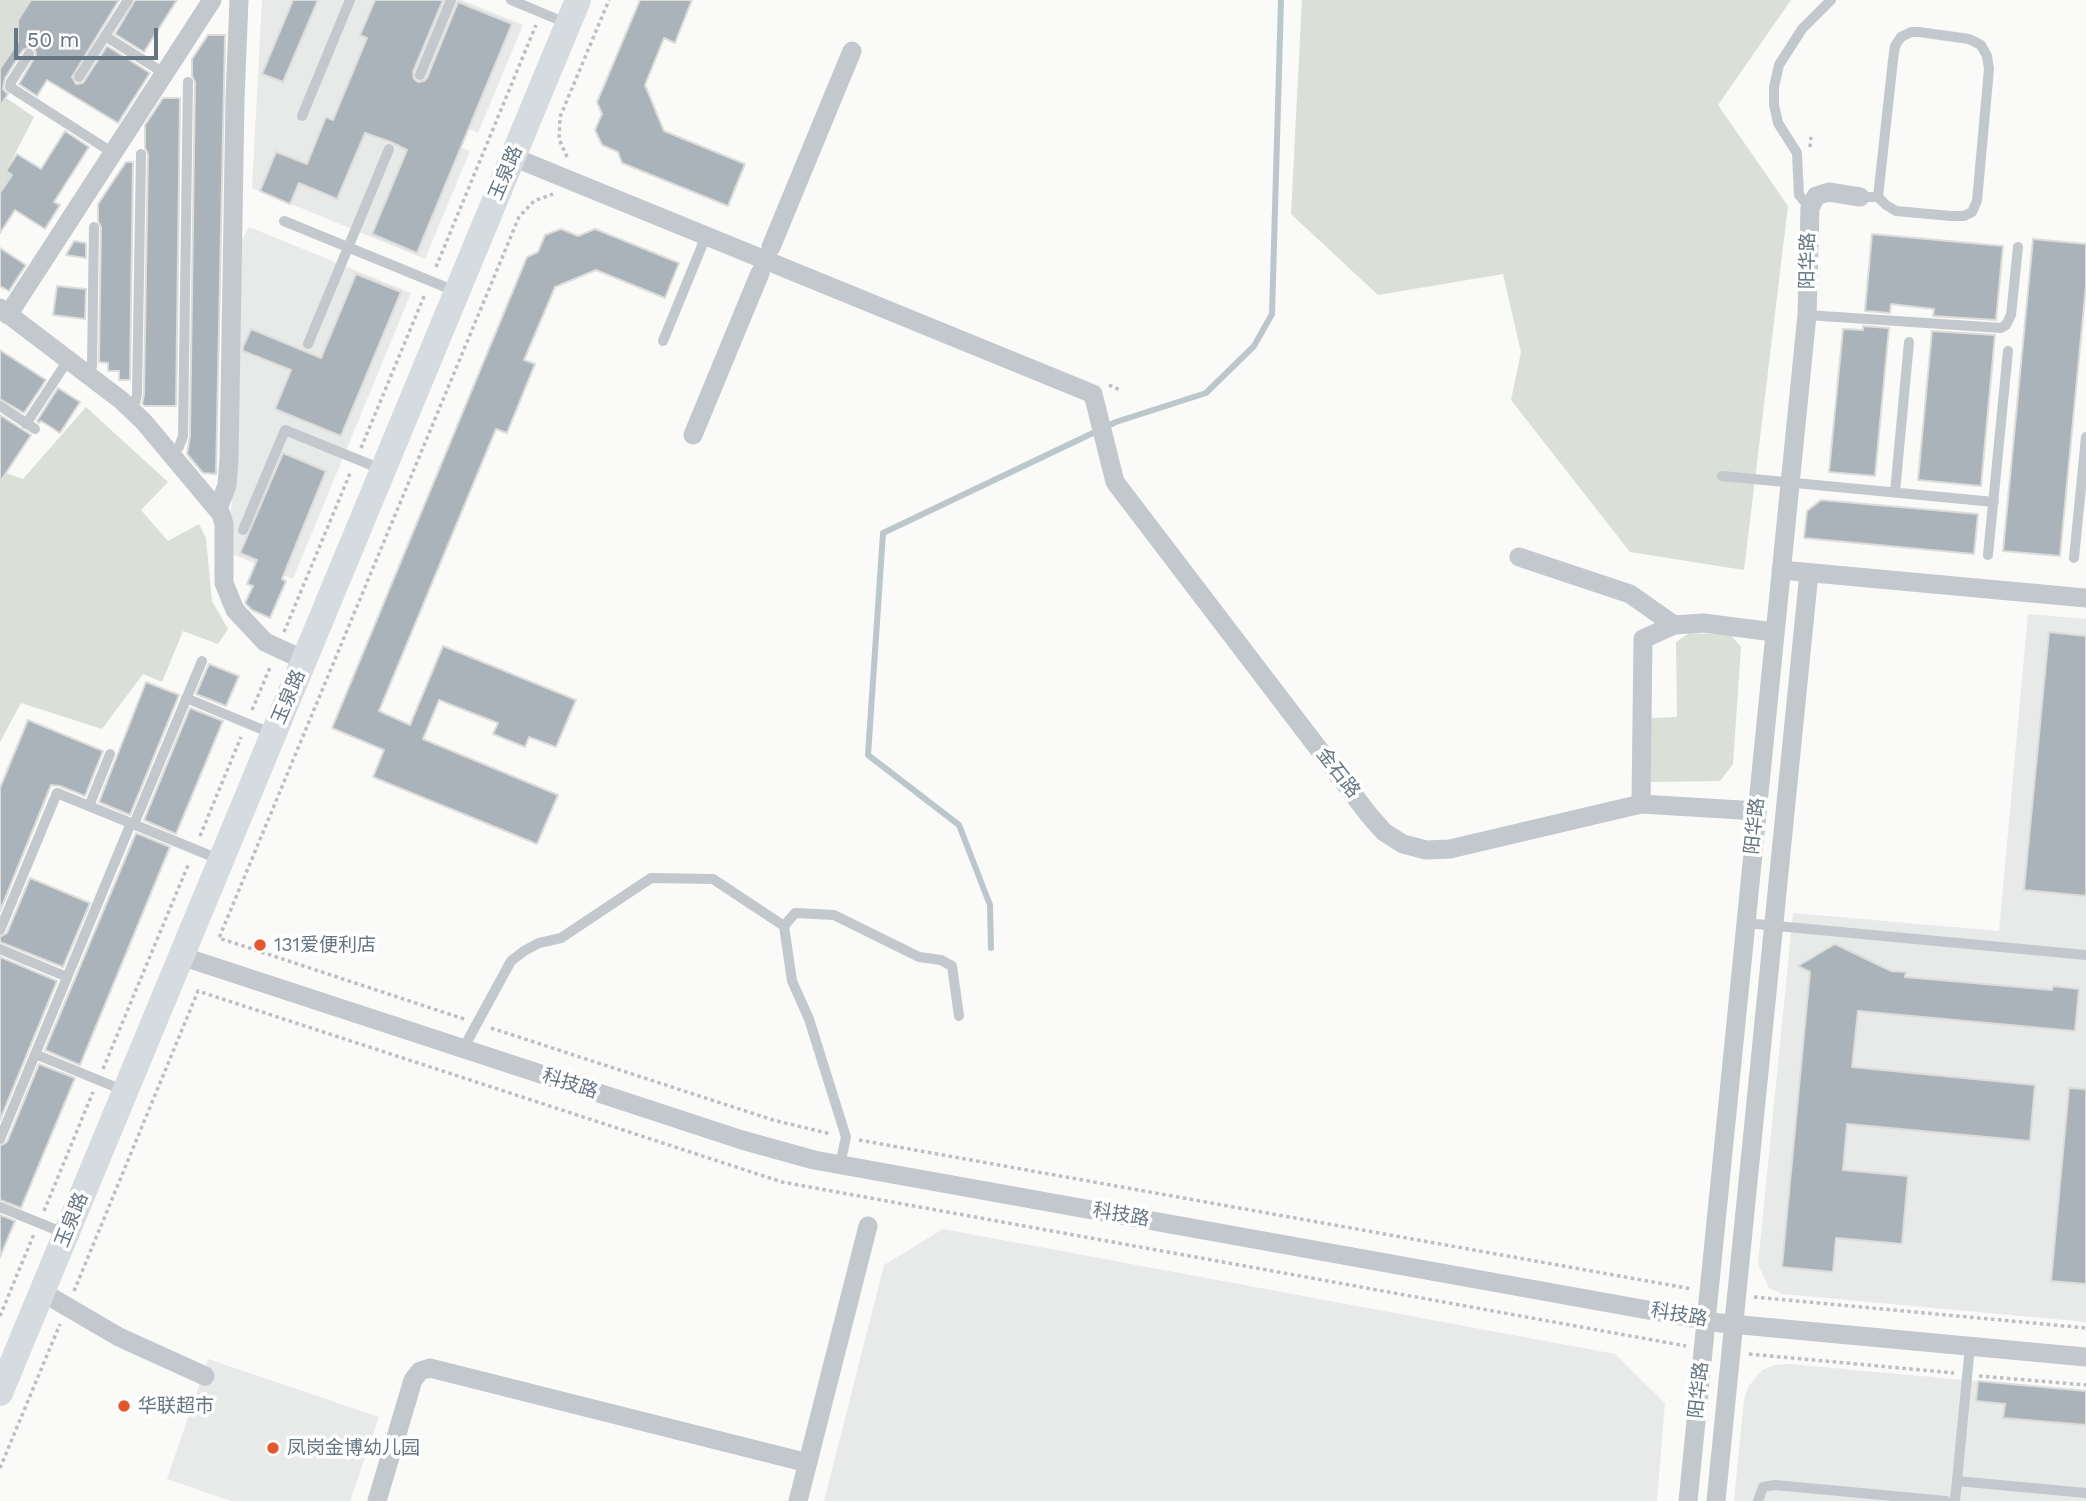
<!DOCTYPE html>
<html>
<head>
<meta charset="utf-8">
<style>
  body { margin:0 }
  #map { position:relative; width:2086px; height:1501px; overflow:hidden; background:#fafaf8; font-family:"Work Sans",sans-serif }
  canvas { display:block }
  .scale { position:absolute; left:14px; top:28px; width:144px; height:32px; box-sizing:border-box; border:4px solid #657683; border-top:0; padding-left:9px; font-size:21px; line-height:24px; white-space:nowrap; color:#657683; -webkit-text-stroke:5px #fff; paint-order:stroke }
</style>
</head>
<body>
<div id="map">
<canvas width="2086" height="1501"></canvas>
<div class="scale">50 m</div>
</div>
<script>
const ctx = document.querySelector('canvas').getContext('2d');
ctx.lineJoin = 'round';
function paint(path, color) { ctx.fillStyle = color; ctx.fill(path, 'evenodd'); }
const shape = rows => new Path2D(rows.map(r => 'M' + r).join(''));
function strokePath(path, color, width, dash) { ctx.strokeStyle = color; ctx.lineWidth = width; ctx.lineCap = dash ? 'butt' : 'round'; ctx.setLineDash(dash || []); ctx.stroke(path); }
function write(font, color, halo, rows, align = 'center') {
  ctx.font = font + ' "Work Sans","Noto Sans SC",sans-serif'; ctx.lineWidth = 7; ctx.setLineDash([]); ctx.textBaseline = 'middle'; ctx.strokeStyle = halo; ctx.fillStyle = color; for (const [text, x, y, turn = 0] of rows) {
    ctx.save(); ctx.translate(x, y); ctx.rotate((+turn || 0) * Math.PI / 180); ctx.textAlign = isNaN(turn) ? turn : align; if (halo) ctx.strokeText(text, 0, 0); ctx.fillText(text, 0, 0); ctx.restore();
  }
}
const built = shape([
  [262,0,462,0,523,25,478,133,428,112,420,131,470,151,425,259,252,188],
  [249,227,411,293,293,579,227,552,233,487,239,246],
  [2028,614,2086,619,2086,1322,1783,1294,1769,1288,1758,1264,1793,913,1999,931],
  [943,1229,1615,1354,1665,1403,1657,1501,824,1501,884,1265],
  [208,1359,379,1417,350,1501,231,1501,167,1479],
  [1789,1364,2086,1391,2086,1501,1734,1501,1744,1400,1748,1387,1762,1370,1775,1365]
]);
const green = shape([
  [0,0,31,0,18,20,18,38,13,49,0,69],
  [1302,0,1791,0,1718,105,1788,206,1744,570,1630,552,1511,400,1521,352,1503,274,1378,295,1291,214],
  [0,94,34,117,6,171,12,175,0,193],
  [86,407,168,482,141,510,168,541,199,524,206,538,212,601,228,629,218,644,183,631,162,682,143,674,102,729,21,703,0,742,0,471,23,479],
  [1689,633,1731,635,1741,647,1733,764,1720,781,1651,782,1650,718,1677,717,1676,642]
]);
const stream = shape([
  [991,948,990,905,959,825,868,755,883,533,1116,422,1206,393,1254,346,1272,314,1281,0]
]);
const building = shape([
  [31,0,119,0,72,77,76,84,83,83,107,46,150,73,118,123,47,80,37,96,19,84,36,55,35,50,30,47,23,50,5,78,3,89,8,94,0,106,0,69,18,42,18,20,31,0],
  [135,0,177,0,144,52,115,34,135,0],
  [293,0,318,0,283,82,262,74,293,0],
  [375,0,443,0,413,72,414,79,418,82,424,81,427,78,458,2,512,24,417,253,372,234,407,150,391,142,365,133,337,199,299,183,290,204,260,191,276,152,307,164,326,117,333,120,345,91,367,38,360,35,375,0],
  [640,0,692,0,675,43,664,38,645,85,664,131,745,164,728,206,622,163,618,152,602,145,595,130,602,114,597,102,640,0],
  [208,35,225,35,216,474,203,473,187,454,190,436,195,82,192,76,192,59,208,35],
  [163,98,180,98,176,406,145,406,142,404,144,395,148,154,145,148,145,125,163,98],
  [65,131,89,147,54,202,60,205,45,229,15,210,0,233,0,193,12,175,6,171,17,154,41,169,65,131],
  [126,162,133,162,130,380,119,380,119,371,108,371,108,363,99,362,101,227,98,221,98,204,126,162],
  [561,229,578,236,595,229,679,263,665,298,596,270,555,287,524,360,535,364,507,433,496,429,379,711,410,725,443,646,576,700,556,747,529,737,525,747,493,734,498,723,439,700,423,739,558,795,537,844,373,777,384,750,332,728,527,257,538,252,545,235,561,229],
  [1872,234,2003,246,1996,320,1933,316,1934,309,1891,304,1890,313,1865,311,1872,234],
  [2033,239,2086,244,2086,285,2060,556,2003,551,2033,239],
  [74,241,86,243,86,258,66,255,74,241],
  [0,248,26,265,9,291,0,286,0,248],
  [356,274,401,292,341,436,275,409,291,370,243,351,243,347,251,329,321,358,356,274],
  [57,286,86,289,85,319,53,315,57,286],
  [1863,326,1889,328,1875,476,1829,472,1843,329,1863,330,1863,326],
  [1932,331,1995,335,1981,486,1918,480,1932,331],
  [0,350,46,380,24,413,0,399,0,350],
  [58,388,80,402,60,433,41,421,39,423,37,421,58,388],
  [0,415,31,435,0,482,0,415],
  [283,453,326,471,282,579,286,581,270,618,252,610,245,603,253,586,247,584,257,560,240,553,283,453],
  [1821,500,1978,514,1974,554,1804,538,1807,511,1821,500],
  [2049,632,2086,636,2086,896,2024,890,2049,632],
  [209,664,239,676,226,706,196,694,209,664],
  [146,682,179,695,130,815,99,802,146,682],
  [190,708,223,721,176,834,144,820,190,708],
  [28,720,103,751,85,796,60,786,51,785,0,911,0,788,28,720],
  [136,833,170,847,80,1065,45,1050,136,833],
  [30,878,90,903,63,967,0,942,0,937,7,933,30,878],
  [1835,944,1891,971,1906,972,1905,977,2052,990,2053,986,2079,989,2075,1031,1858,1011,1852,1067,2035,1085,2030,1141,1847,1124,1843,1170,1908,1176,1902,1244,1836,1238,1833,1272,1782,1267,1810,972,1798,966,1835,944],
  [0,957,57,981,0,1120,0,957],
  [39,1064,75,1078,21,1208,0,1200,0,1146,7,1142,39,1064],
  [2069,1088,2086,1089,2086,1284,2051,1281,2069,1088],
  [0,1215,15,1221,0,1257,0,1215],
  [1978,1381,2086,1391,2086,1425,2003,1418,2005,1404,1976,1401,1978,1381]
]);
const path = shape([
  [1810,147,1811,137],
  [567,157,559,139,560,117,609,0],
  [436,267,536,25],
  [1109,385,1120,390],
  [361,448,425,294],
  [284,632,351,471],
  [252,710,271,665],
  [200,836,241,737],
  [464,1019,219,938,519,217,534,201,553,194],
  [491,1028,773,1120,831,1134],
  [103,1069,189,863],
  [859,1140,1692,1289],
  [44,1211,93,1092],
  [74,1291,198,991,782,1182,1686,1346],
  [1754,1297,2086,1328],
  [0,1316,34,1234],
  [1749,1354,1954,1373],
  [1979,1376,2086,1385],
  [0,1468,60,1324]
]);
const lane = shape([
  [511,0,566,23],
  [105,36,164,73],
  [29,54,11,82,10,87,113,153],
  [420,75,451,0],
  [79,77,128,0],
  [302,116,350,0],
  [1860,197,1878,197,1886,205,1896,211,1951,216,1964,216,1972,212,1977,201,1989,69,1987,56,1981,45,1969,39,1919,32,1911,32,1901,37,1895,46,1893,60,1878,197],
  [1810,208,1799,195,1797,153,1778,123,1774,105,1774,87,1779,65,1802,29,1831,0],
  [284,221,455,291],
  [1807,315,2001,328,2006,325,2011,315,2018,247],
  [663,341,706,236],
  [308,344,389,149],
  [89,376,92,366,94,227],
  [0,406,35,429],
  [133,410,137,395,141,154],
  [26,424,68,360],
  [171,454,179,447,183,436,188,82],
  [1722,476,1994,502],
  [1895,492,1909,342],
  [243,530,285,430,381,469],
  [1988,555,2008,351],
  [2074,558,2086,437],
  [186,698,273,734],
  [89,806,110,754],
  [134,824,202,661],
  [1745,923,2086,955],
  [784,926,795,913,834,915,919,957,941,960,952,966,959,1016],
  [0,930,57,793,221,860],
  [0,949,67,977],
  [463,1049,511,961,524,951,539,943,561,938,651,878,713,879,784,926,792,981,809,1019,846,1137,840,1165],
  [35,1054,125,1091],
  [0,1139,131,823],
  [0,1207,64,1233],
  [1957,1481,2086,1493],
  [1758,1501,1763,1487,1775,1485,1946,1501],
  [1955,1501,1970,1346]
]);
const street = shape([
  [513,157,1093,394,1115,482,1369,815,1384,832,1403,844,1426,850,1450,849,1641,804,1757,811],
  [771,247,852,51],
  [0,308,121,400,144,422,221,514,224,524,224,583,235,610,265,642,304,660],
  [8,315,212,0],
  [693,435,760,273],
  [218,509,227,485,229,459,235,99,239,0],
  [1519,557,1630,594,1674,625],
  [1781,570,2086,598],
  [1641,804,1643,639,1674,625,1703,623,1774,632],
  [181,956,742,1140,814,1160,1720,1323,2086,1357],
  [42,1292,119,1337,205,1376],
  [377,1501,413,1380,420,1371,430,1368,808,1463],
  [798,1501,868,1226],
  [1688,1501,1807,315,1810,208,1816,196,1829,192,1860,197],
  [1716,1501,1809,573]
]);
const secondary = shape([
  [0,1393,578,0]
]);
const markers = [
  [260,945,7,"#e4572e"],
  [124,1406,7,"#e4572e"],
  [273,1448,7,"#e4572e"]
];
const streetNames = [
  ["玉泉路",506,173,-67],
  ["阳华路",1808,261,-89],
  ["玉泉路",289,697,-67],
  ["金石路",1338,773,52],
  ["阳华路",1755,826,-84],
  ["科技路",570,1084,18],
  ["科技路",1121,1215,10],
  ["玉泉路",72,1220,-68],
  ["科技路",1679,1315,10],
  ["阳华路",1699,1390,-84]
];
const poiNames = [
  ["131爱便利店",274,945],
  ["华联超市",138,1406],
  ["凤岗金博幼儿园",287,1448]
];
paint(built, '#e8e9e9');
paint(green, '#dadfd7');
strokePath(stream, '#bbc7cb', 6);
paint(building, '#aab3b9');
strokePath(building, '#dcdcda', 2);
strokePath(path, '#bbbfc2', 3.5, [3.5, 3.5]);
strokePath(lane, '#c3c8cc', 10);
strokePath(street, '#c3c8cc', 19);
strokePath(secondary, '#d6dbdf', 26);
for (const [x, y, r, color] of markers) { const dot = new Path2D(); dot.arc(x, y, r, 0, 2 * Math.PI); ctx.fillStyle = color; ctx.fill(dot); strokePath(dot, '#fff', 2.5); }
write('19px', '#657683', '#fff', streetNames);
write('19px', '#657683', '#fff', poiNames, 'left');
</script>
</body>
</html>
